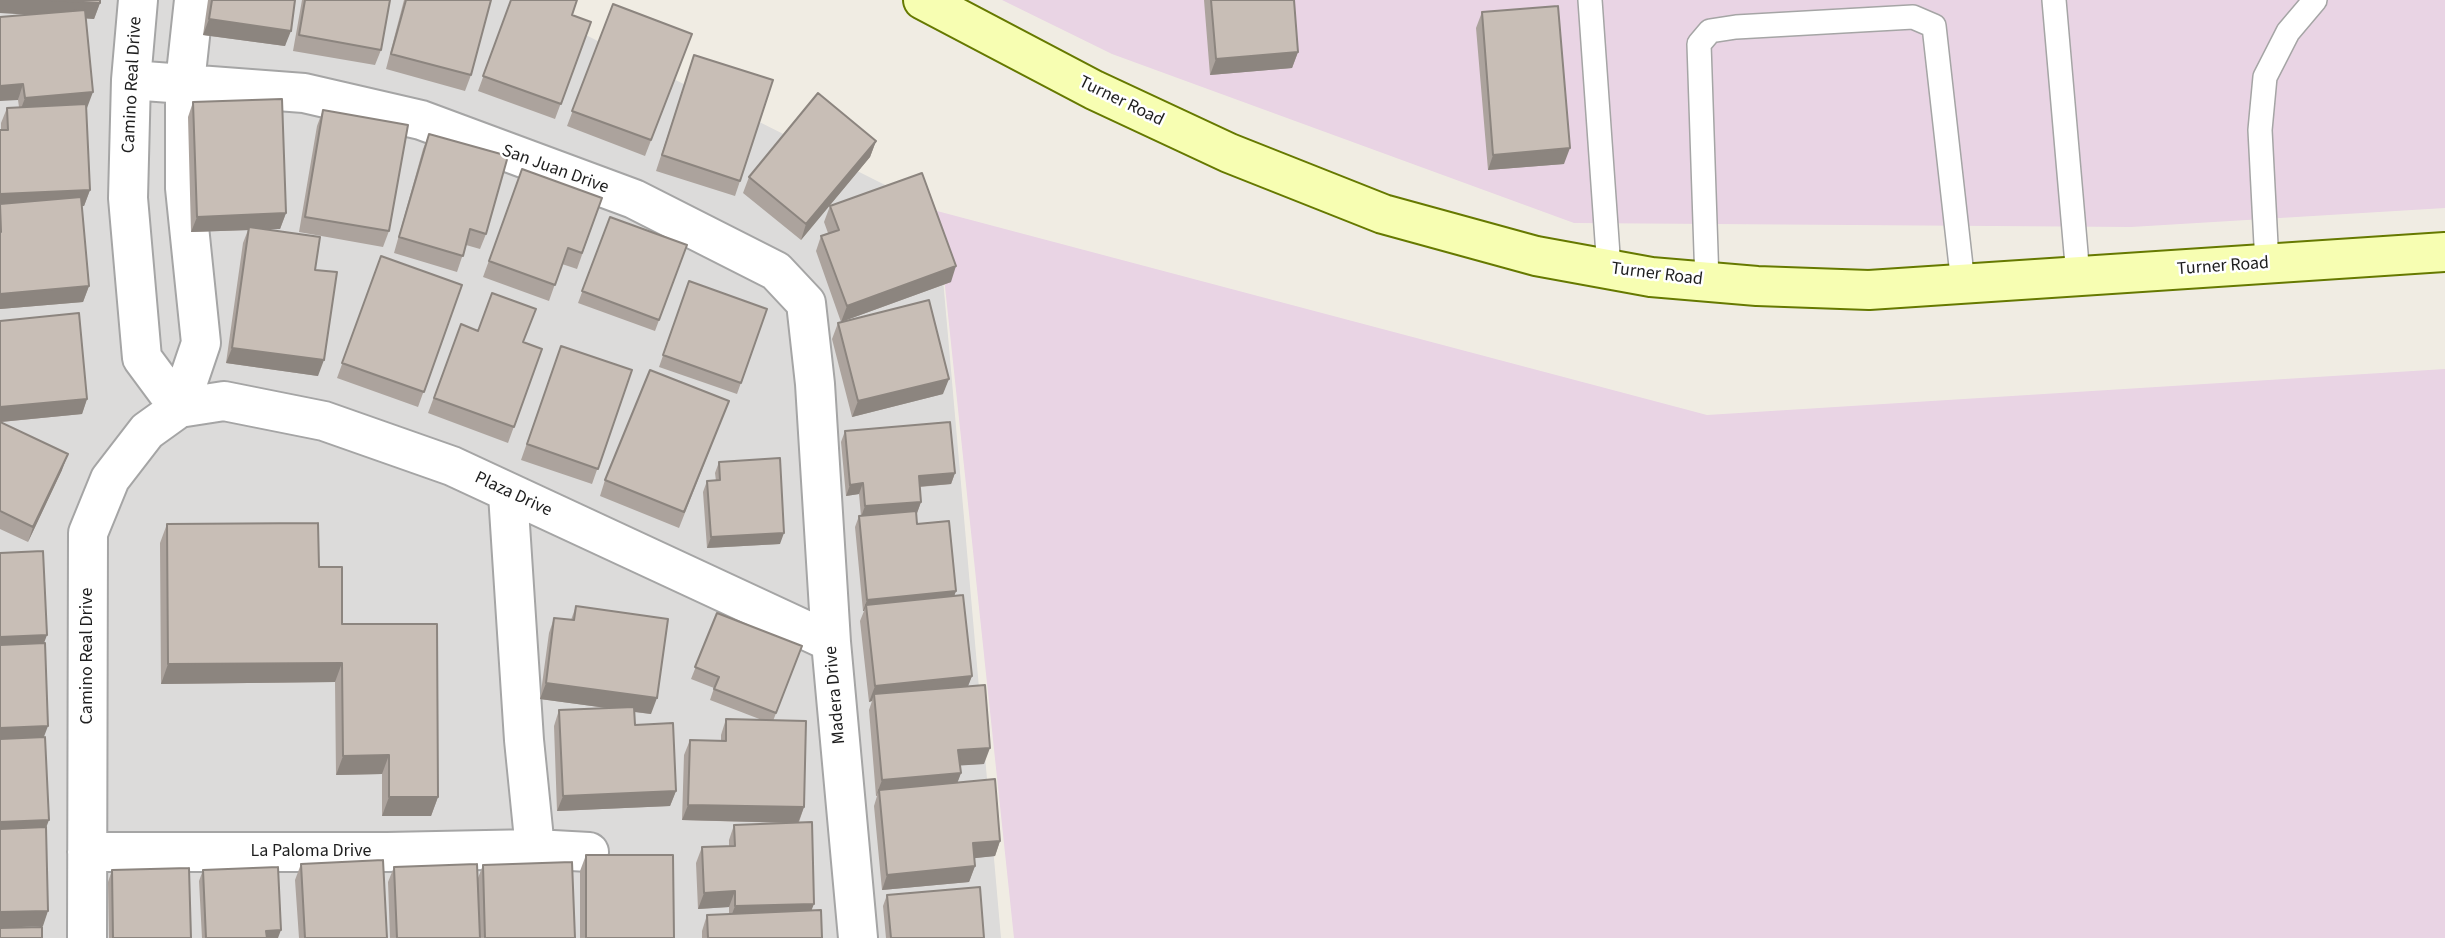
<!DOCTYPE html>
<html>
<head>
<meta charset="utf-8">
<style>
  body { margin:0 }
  canvas { display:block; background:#f0ece3 }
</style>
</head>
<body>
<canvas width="2445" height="938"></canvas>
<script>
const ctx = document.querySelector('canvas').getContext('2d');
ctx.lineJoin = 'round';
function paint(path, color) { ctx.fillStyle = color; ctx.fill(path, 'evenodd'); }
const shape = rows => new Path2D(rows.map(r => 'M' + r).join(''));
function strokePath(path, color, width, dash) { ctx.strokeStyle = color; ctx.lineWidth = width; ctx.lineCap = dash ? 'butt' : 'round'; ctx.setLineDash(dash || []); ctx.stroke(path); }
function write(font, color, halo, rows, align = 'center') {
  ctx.font = font + ' "Source Sans 3",sans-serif'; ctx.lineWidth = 5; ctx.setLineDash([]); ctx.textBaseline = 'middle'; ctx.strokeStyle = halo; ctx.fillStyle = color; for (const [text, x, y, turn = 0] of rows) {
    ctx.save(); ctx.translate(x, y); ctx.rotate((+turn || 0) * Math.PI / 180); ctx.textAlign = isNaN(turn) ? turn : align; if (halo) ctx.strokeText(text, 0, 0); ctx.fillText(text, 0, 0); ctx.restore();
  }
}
const residential = shape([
  [0,0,516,0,937,211,1001,938,0,938]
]);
const industrial = shape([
  [1002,0,2445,0,2445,208,2131,227,1574,223,1112,54],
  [937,211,1707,415,2445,369,2445,938,1014,938]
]);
const service = shape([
  [1590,0,1609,269],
  [2054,0,2078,276],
  [2267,264,2260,130,2265,77,2288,32,2315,0],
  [1707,282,1699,44,1710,31,1736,27,1913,17,1934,26,1963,284]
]);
const minor = shape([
  [138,0,131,80,128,198,142,358,179,408],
  [131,80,304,93,421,120,634,199,776,271,806,303,815,384,831,642,858,938],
  [179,408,224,401,324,421,452,466,831,642],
  [508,494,524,740,535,849],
  [87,852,387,852,535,849,589,852],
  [87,938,88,533,110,479,147,431,179,408,201,343,185,188,185,83,194,0]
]);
const secondary = shape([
  [923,0,1094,90,1229,153,1383,214,1536,256,1651,277,1757,286,1869,290,2445,252]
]);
const wall = shape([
  [208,0,295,0,285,46,203,35],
  [302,0,390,0,381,50,375,65,293,51],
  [404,0,491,0,471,75,465,91,386,69],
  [511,0,572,15,591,22,555,119,478,91],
  [1204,0,1294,0,1298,52,1292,68,1210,75],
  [100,3,94,19,86,18,87,108,86,108,90,190,84,206,82,206,89,286,83,302,0,309,1,123,7,108,19,107,18,100,27,15],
  [613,4,692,34,645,156,567,126],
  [1482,12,1564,164,1488,170,1476,28],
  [694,55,740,181,735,196,656,171],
  [193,102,286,213,280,229,264,229,315,270,318,376,226,363,243,243,248,230,191,232,188,117],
  [323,110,389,231,383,247,299,232,317,126],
  [429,134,486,234,480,249,466,245,457,272,394,253,423,149],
  [876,141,870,157,801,240,743,193,749,177],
  [522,169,602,198,577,269,562,264,549,301,483,277],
  [830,206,951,282,841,322,816,251,821,236,828,233,824,222],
  [610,217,687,245,655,331,578,303],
  [381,256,462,285,418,407,337,378],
  [689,281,767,309,737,394,659,367],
  [0,321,87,399,82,414,1,422,62,470,28,542,0,529],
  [838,323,943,394,852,417,832,339],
  [461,324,478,331,524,342,542,349,508,443,428,413],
  [561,346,632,370,592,484,521,460],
  [729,401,679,528,600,496,605,480],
  [845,431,955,473,951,484,920,487,921,502,917,513,916,513,917,524,956,591,954,596,972,676,968,686,984,764,960,765,961,773,957,783,1000,841,995,856,974,858,975,866,969,882,882,890,874,806,877,796,876,796,869,710,872,701,869,702,860,621,864,611,863,611,855,527,859,516,861,516,859,494,846,496,841,442],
  [719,462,780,544,707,548,703,492,707,481,716,481,715,473],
  [167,524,319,567,342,624,438,797,431,816,382,816,382,774,336,775,335,682,161,684,160,543],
  [576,606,651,714,634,712,635,725,676,791,670,806,557,811,554,726,559,710,607,708,540,699,549,633,554,618,571,620],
  [717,613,802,646,773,721,804,807,799,822,812,910,822,938,702,938,702,931,707,915,729,914,729,907,698,909,696,863,702,847,729,847,729,840,734,825,786,823,682,820,684,755,690,740,721,741,721,735,726,719,762,720,710,700,714,688,691,679],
  [586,855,674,938,580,938,580,871],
  [301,864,387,938,299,938,295,880],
  [483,865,575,938,390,938,388,882,394,867,478,878],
  [112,870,191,938,109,938,108,882],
  [203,870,278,938,202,938,199,881],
  [887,895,984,938,886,938,883,906]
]);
const shadedWall = shape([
  [0,0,51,0,100,3,94,19,0,13],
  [209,19,291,31,285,46,203,35],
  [1298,52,1292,68,1210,75,1216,59],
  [23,84,18,100,0,101,0,86],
  [93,92,87,108,19,114,25,98],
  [876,141,870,157,801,240,806,224],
  [1570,148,1564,164,1488,170,1493,155],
  [90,190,84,206,0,209,0,194],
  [286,213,280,229,191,232,197,217],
  [956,266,951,282,841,322,847,306],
  [89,286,83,302,0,309,0,294],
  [232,348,324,360,318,376,226,363],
  [949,379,943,394,852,417,858,401],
  [87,399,82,414,0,422,0,407],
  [68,454,62,470,28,542,33,527],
  [955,473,951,484,915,487,919,476],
  [863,483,859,494,846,496,850,485],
  [921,502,917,513,861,517,865,506],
  [784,533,780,544,707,548,711,537],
  [956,591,952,602,866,605,864,611,863,611,867,600],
  [47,635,43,646,0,648,0,637],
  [342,663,335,682,161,684,168,664],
  [972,676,966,691,874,694,872,701,869,702,875,686],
  [546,683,657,698,651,714,540,699],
  [48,726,42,742,0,743,0,728],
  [990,748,984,764,953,766,958,750],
  [389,755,382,774,336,775,343,756],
  [961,773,955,789,879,790,876,796,882,780],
  [676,791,670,806,557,811,563,796],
  [389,797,438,797,431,816,382,816],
  [688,805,804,807,798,823,682,820],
  [49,820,43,836,0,838,0,822],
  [1000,841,995,856,967,859,973,843],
  [975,866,969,882,882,890,887,875],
  [735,891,729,907,698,909,704,893],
  [814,904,808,919,729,922,735,906],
  [48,911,43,926,0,928,0,912],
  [281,930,278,938,264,938,266,931]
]);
const building = shape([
  [51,0,100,0,100,3,51,0],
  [212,0,295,0,291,31,209,19,212,0],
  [305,0,390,0,381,50,299,35,305,0],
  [406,0,491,0,471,75,391,54,406,0],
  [511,0,577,0,572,15,591,22,561,104,483,76,511,0],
  [1211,0,1294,0,1298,52,1216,59,1211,0],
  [613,4,692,34,651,140,572,111,613,4],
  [1558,6,1570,148,1493,155,1482,12,1558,6],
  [85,10,93,92,25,98,23,84,0,86,0,17,85,10],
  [694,55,773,80,740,181,662,155,694,55],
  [818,93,876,141,806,224,749,177,818,93],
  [282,99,286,213,197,217,193,102,282,99],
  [86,104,90,190,0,194,0,130,8,130,7,108,86,104],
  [323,110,408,125,389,231,305,217,323,110],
  [429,134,508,156,486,234,470,229,463,256,399,237,429,134],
  [522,169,602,198,582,253,568,248,555,285,489,261,522,169],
  [922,173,956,266,847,306,821,236,839,230,830,206,922,173],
  [81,197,89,286,0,294,0,232,1,232,0,204,81,197],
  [610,217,687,245,659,320,582,291,610,217],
  [249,227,320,237,315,270,337,272,324,360,232,348,249,227],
  [381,256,462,285,424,392,342,363,381,256],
  [689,281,767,309,741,383,663,355,689,281],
  [492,293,536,309,523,342,542,349,514,427,434,398,461,324,478,331,492,293],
  [929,300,949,379,858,401,838,323,929,300],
  [79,313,87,399,0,407,0,321,79,313],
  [561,346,632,370,598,469,527,444,561,346],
  [650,370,729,401,684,512,605,480,650,370],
  [0,422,68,454,33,527,0,511,0,422],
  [950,422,955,473,919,476,921,502,865,506,863,483,850,485,845,431,950,422],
  [780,458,784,533,711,537,707,481,720,480,719,462,780,458],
  [916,511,917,524,949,521,956,591,867,600,859,516,916,511],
  [318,523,319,567,342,567,342,624,437,624,438,797,389,797,389,755,343,756,342,663,168,664,167,524,318,523],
  [43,551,47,635,0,637,0,553,43,551],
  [963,595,972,676,875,686,866,605,963,595],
  [576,606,668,619,657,698,546,683,554,618,574,620,576,606],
  [717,613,802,646,776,713,714,689,719,677,695,667,717,613],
  [45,643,48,726,0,728,0,645,45,643],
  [985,685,990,748,958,750,961,773,882,780,874,694,985,685],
  [634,707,635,725,673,723,676,791,563,796,559,710,634,707],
  [726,719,806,721,804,807,688,805,690,740,726,741,726,719],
  [45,737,49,820,0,822,0,739,45,737],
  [995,779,1000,841,973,843,975,866,887,875,879,790,995,779],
  [812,822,814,904,735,906,735,891,704,893,702,847,735,846,734,825,812,822],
  [46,827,48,911,0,912,0,829,46,827],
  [586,855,673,855,674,938,586,938,586,855],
  [383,860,387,938,305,938,301,864,383,860],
  [572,862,575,938,485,938,483,865,572,862],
  [477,864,480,938,397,938,394,867,477,864],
  [278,867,281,930,266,931,267,938,206,938,203,870,278,867],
  [189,868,191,938,113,938,112,870,189,868],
  [980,887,984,938,891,938,887,895,980,887],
  [821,910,822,938,708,938,707,915,821,910],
  [42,927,42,938,0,938,0,928,42,927]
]);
const streetNames = [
  ["Camino Real Drive",133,85,-87],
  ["Turner Road",1121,102,26],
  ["San Juan Drive",555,170,20],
  ["Turner Road",2223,267,-4],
  ["Turner Road",1657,275,7],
  ["Plaza Drive",513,495,25],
  ["Camino Real Drive",88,656,-90],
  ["Madera Drive",836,695,-95],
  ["La Paloma Drive",311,852]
];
paint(residential, '#dcdbda');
paint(industrial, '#e9d4e4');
strokePath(service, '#a5a5a5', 26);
strokePath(minor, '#a5a5a5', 42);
strokePath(secondary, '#667900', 42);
strokePath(service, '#fff', 23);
strokePath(minor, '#fff', 38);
strokePath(secondary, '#f7feb2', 38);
paint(wall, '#aca39d');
paint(shadedWall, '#8c857f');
paint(building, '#c8beb6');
strokePath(building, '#8c857f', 2);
write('18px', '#1e1e1e', '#fff', streetNames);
</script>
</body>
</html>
